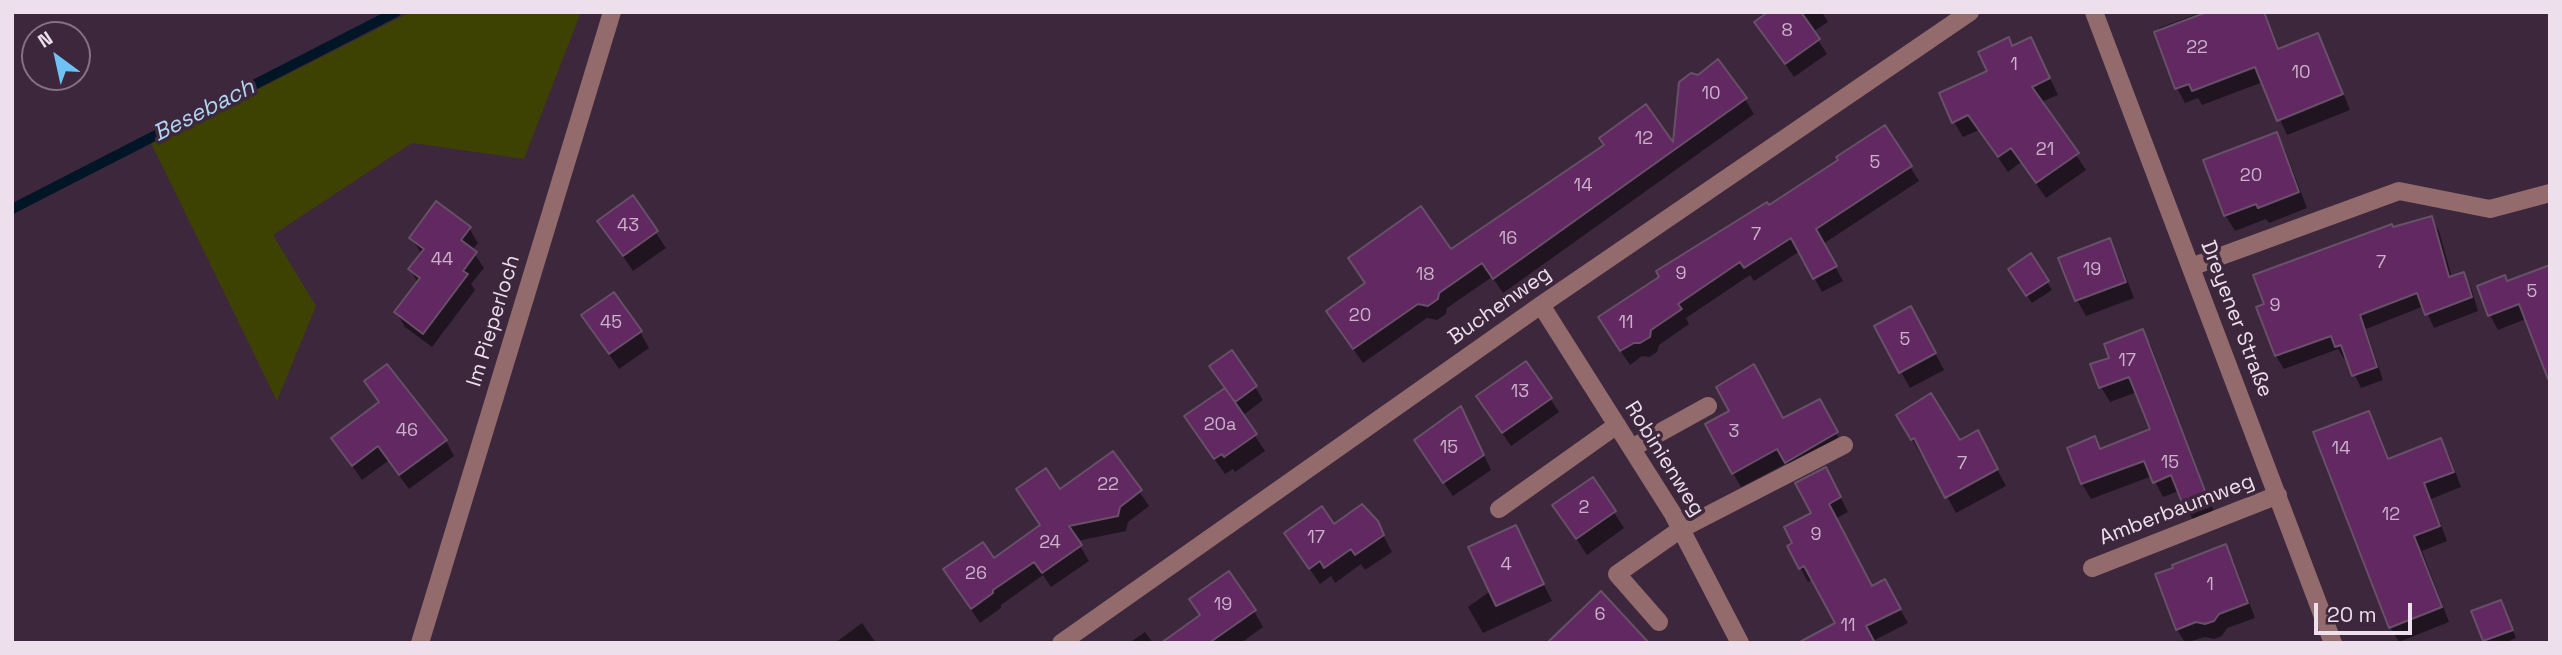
<!DOCTYPE html>
<html>
<head>
<meta charset="utf-8">
<style>
  body { margin:0 }
  #map { position:relative; width:2562px; height:655px; overflow:hidden; background:#3d273d; font-family:"Space Grotesk",sans-serif }
  canvas { display:block }
  .frame { position:absolute; inset:0; border:14px solid #eedfed; pointer-events:none }
  .north { position:absolute; left:21px; top:21px; width:70px; height:70px; box-sizing:border-box; background:#3d273d; border:2px solid #847183; border-radius:50%; rotate:327deg; font-size:19px; font-weight:700; line-height:28px; text-align:center; color:#eedfed }
  .north::after { content:''; display:block; margin:auto; width:24px; height:32px; background:#6fc2f4; clip-path:polygon(50% 0,100% 100%,50% 72%,0 100%) }
  .scale { position:absolute; left:2314px; top:603px; width:98px; height:32px; box-sizing:border-box; border:4px solid #eedfed; border-top:0; padding-left:9px; font-size:21px; line-height:24px; white-space:nowrap; color:#eedfed; -webkit-text-stroke:5px #3d273d; paint-order:stroke }
</style>
</head>
<body>
<div id="map">
<canvas width="2562" height="655"></canvas>
<div class="frame"></div>
<div class="north">N</div>
<div class="scale">20 m</div>
</div>
<script>
const ctx = document.querySelector('canvas').getContext('2d');
ctx.lineJoin = 'round';
function paint(path, color) { ctx.fillStyle = color; ctx.fill(path, 'evenodd'); }
const shape = rows => new Path2D(rows.map(r => 'M' + r).join(''));
function strokePath(path, color, width, dash) { ctx.strokeStyle = color; ctx.lineWidth = width; ctx.lineCap = dash ? 'butt' : 'round'; ctx.setLineDash(dash || []); ctx.stroke(path); }
function write(font, color, halo, rows, align = 'center') {
  ctx.font = font + ' "Space Grotesk",sans-serif'; ctx.lineWidth = 7; ctx.setLineDash([]); ctx.textBaseline = 'middle'; ctx.strokeStyle = halo; ctx.fillStyle = color; for (const [text, x, y, turn = 0] of rows) {
    ctx.save(); ctx.translate(x, y); ctx.rotate((+turn || 0) * Math.PI / 180); ctx.textAlign = isNaN(turn) ? turn : align; if (halo) ctx.strokeText(text, 0, 0); ctx.fillText(text, 0, 0); ctx.restore();
  }
}
const green = shape([
  [411,12,581,12,524,159,412,143,273,235,316,306,277,401,151,143]
]);
const shadow = shape([
  [1771,12,1822,12,1828,22,1813,32,1827,54,1794,77,1757,23],
  [2202,12,2264,12,2280,50,2318,35,2326,50,2350,110,2287,135,2263,82,2202,105,2198,98,2185,103,2177,88,2159,28],
  [2031,39,2058,95,2041,102,2086,170,2046,198,2021,162,2008,172,1979,130,1963,137,1954,122,1989,72,2012,47],
  [1745,99,1754,114,1503,293,1492,277,1447,308,1446,314,1437,320,1427,318,1363,363,1337,326,1451,251,1674,147],
  [1885,127,1919,181,1823,244,1843,281,1822,292,1800,251,1754,281,1750,275,1686,318,1689,324,1659,345,1657,352,1649,357,1642,356,1630,365,1608,332,1769,208,1841,161],
  [2276,134,2285,150,2307,208,2269,223,2266,219,2235,231,2225,215],
  [632,197,666,248,633,271,599,221],
  [2431,218,2439,231,2452,278,2463,274,2471,288,2478,311,2434,328,2424,306,2366,329,2383,380,2361,388,2347,358,2344,359,2338,349,2284,369,2276,356,2258,308,2392,229],
  [469,228,478,243,472,250,484,268,471,284,475,290,432,347,405,327,396,312,418,283,410,269,422,254,411,238],
  [2109,240,2118,256,2134,298,2086,316,2077,300],
  [2031,256,2052,290,2032,303,2015,277],
  [2550,267,2526,319,2498,330,2490,315,2508,283],
  [583,316,640,332,649,348,619,369],
  [1920,325,1944,370,1910,388,1901,372],
  [2142,331,2151,346,2214,512,2193,520,2179,491,2163,497,2152,476,2091,499,2082,484,2069,449,2094,439,2101,450,2153,430,2137,392,2110,402,2101,387,2111,359],
  [1526,363,1559,412,1511,446,1486,410],
  [366,382,446,441,454,456,409,489,388,461,362,480,333,438,379,403],
  [1255,387,1263,400,1242,416,1265,451,1235,472,1233,469,1225,474,1195,432,1226,389],
  [1819,401,1844,448,1794,476,1787,463,1741,487,1733,473,1783,420],
  [2369,413,2377,428,2389,460,2441,441,2449,455,2461,487,2431,499,2447,541,2422,551,2449,622,2399,642,2390,627,2316,433],
  [1898,416,1959,442,1986,449,2006,486,1956,513,1924,454,1922,456],
  [1469,423,1491,470,1453,496,1424,454],
  [1113,453,1149,506,1128,522,1126,531,1077,541,1089,561,1051,587,1043,575,1001,605,1001,608,980,623,945,570,993,560,1042,527,1060,491],
  [1592,479,1624,528,1587,555,1555,506],
  [1833,483,1848,512,1835,519,1872,588,1892,595,1908,623,1873,641,1837,624,1813,579,1808,582,1789,547],
  [1376,522,1392,552,1365,570,1361,564,1335,583,1331,576,1320,584,1286,534],
  [2225,547,2234,562,2255,618,2227,628,2222,636,2214,639,2205,637,2185,643,2177,629],
  [1532,561,1552,601,1483,633,1468,607],
  [2501,602,2516,638,2504,643,2485,643,2484,641],
  [1254,611,1263,627,1241,643,1164,643],
  [862,623,876,643,835,643],
  [1145,632,1153,643,1129,643]
]);
const stream = shape([
  [12,209,396,12]
]);
const building = shape([
  [1768,12,1801,12,1820,39,1785,64,1754,22,1768,12],
  [2207,12,2264,12,2278,49,2318,33,2343,94,2277,121,2255,67,2192,91,2189,84,2175,89,2154,32,2207,12],
  [2009,37,2012,46,2031,37,2050,78,2032,87,2079,153,2036,183,2011,148,1998,157,1968,115,1952,123,1939,93,1987,71,1978,52,2009,37],
  [1718,59,1747,98,1493,279,1482,263,1439,293,1438,299,1428,306,1418,304,1353,349,1326,311,1365,283,1348,258,1421,206,1451,249,1604,145,1599,138,1646,104,1673,142,1679,82,1691,73,1698,75,1718,59],
  [1885,125,1912,166,1816,229,1837,266,1813,279,1791,238,1744,268,1740,262,1678,304,1682,309,1651,330,1650,337,1640,343,1634,343,1620,351,1598,317,1659,277,1656,271,1767,202,1769,205,1838,160,1836,157,1885,125],
  [2277,132,2299,192,2258,208,2256,204,2224,216,2203,160,2277,132],
  [633,195,658,231,623,256,597,221,633,195],
  [436,201,471,227,461,240,477,252,463,271,468,274,423,334,394,312,420,278,408,269,424,249,409,238,436,201],
  [2432,216,2449,277,2464,272,2472,297,2425,315,2417,293,2360,315,2377,367,2352,376,2341,345,2335,347,2331,336,2275,356,2256,307,2264,304,2253,275,2392,224,2393,227,2432,216],
  [2110,238,2126,282,2075,301,2058,258,2110,238],
  [2031,253,2049,281,2026,296,2008,269,2031,253],
  [2550,265,2550,379,2548,379,2519,304,2488,316,2477,286,2505,275,2507,281,2550,265],
  [614,292,642,331,609,354,581,315,614,292],
  [1911,306,1936,353,1899,373,1874,326,1911,306],
  [2143,329,2207,496,2183,505,2171,475,2153,483,2144,461,2081,484,2067,448,2095,436,2100,449,2150,429,2129,377,2099,388,2090,364,2109,358,2104,344,2143,329],
  [1232,350,1257,386,1235,402,1209,366,1232,350],
  [1526,361,1552,398,1502,433,1476,396,1526,361],
  [387,364,447,440,399,475,378,446,352,466,331,438,379,402,364,381,387,364],
  [1754,364,1783,418,1820,399,1838,432,1785,463,1777,449,1732,474,1705,424,1729,411,1716,387,1754,364],
  [1225,388,1257,434,1224,457,1222,454,1214,459,1184,416,1225,388],
  [1931,393,1960,440,1978,430,1998,469,1945,498,1914,438,1911,440,1896,415,1931,393],
  [1461,406,1484,455,1443,483,1414,440,1461,406],
  [2369,411,2388,459,2441,438,2454,472,2424,483,2440,526,2414,536,2442,607,2389,628,2313,432,2369,411],
  [1113,451,1142,490,1120,507,1118,516,1069,526,1082,545,1042,573,1034,562,993,590,993,593,971,609,943,569,983,542,994,558,1040,525,1016,489,1046,468,1060,489,1113,451],
  [1826,467,1841,497,1829,504,1872,586,1885,579,1901,609,1866,626,1875,643,1798,643,1835,623,1804,566,1799,569,1787,546,1792,543,1784,527,1811,513,1795,483,1826,467],
  [1593,477,1616,511,1576,539,1552,505,1593,477],
  [1362,504,1378,521,1384,535,1355,555,1351,549,1324,568,1320,561,1309,569,1284,533,1322,506,1334,524,1362,504],
  [1516,525,1544,584,1496,606,1468,547,1516,525],
  [2226,544,2248,603,2219,614,2214,621,2205,624,2196,622,2176,630,2155,574,2173,568,2172,565,2226,544],
  [1229,571,1256,610,1209,643,1161,643,1200,615,1189,599,1229,571],
  [1601,591,1649,643,1547,643,1601,591],
  [2501,600,2513,630,2483,641,2471,611,2501,600]
]);
const minor = shape([
  [2094,12,2333,643],
  [2191,267,2399,191,2490,209,2550,193],
  [1541,305,1673,514,1740,643],
  [1632,448,1708,406],
  [1499,509,1617,425],
  [2092,568,2278,495],
  [1659,622,1617,574,1681,529,1844,445],
  [420,643,612,12],
  [1061,643,1541,305,1970,12]
]);
const numberNames = [
  ["8",1787,31],
  ["22",2197,48],
  ["1",2014,65],
  ["10",2301,73],
  ["10",1711,94],
  ["12",1644,139],
  ["21",2045,150],
  ["5",1875,163],
  ["20",2251,176],
  ["14",1583,186],
  ["43",628,226],
  ["7",1756,235],
  ["16",1508,239],
  ["44",442,260],
  ["7",2381,263],
  ["19",2092,270],
  ["9",1681,274],
  ["18",1425,275],
  ["5",2532,292],
  ["9",2275,306],
  ["20",1360,316],
  ["45",611,323],
  ["11",1626,323],
  ["5",1905,340],
  ["17",2127,361],
  ["13",1520,392],
  ["20a",1220,425],
  ["46",407,431],
  ["3",1734,432],
  ["15",1449,448],
  ["14",2341,449],
  ["15",2170,463],
  ["7",1962,464],
  ["22",1108,485],
  ["2",1584,508],
  ["12",2391,515],
  ["9",1816,535],
  ["17",1316,538],
  ["24",1050,543],
  ["4",1506,565],
  ["26",976,574],
  ["1",2210,585],
  ["19",1223,605],
  ["6",1600,615],
  ["11",1848,626]
];
const streetNames = [
  ["Buchenweg",1500,306,-35],
  ["Dreyener Straße",2236,319,69],
  ["Im Pieperloch",494,321,-73],
  ["Robinienweg",1664,459,58],
  ["Amberbaumweg",2177,510,-21]
];
const waterNames = [
  ["Besebach",204,111,-27]
];
paint(green, '#3d4101');
paint(shadow, '#0007');
strokePath(stream, '#001626', 10);
paint(building, '#612862');
strokePath(building, '#685068', 2);
strokePath(minor, '#936b6c', 18);
write('18px', '#cbb1ca', null, numberNames);
write('21px', '#eedfed', '#3d273d', streetNames);
write('italic 23px', '#afd6f3', '#3d273d', waterNames);
</script>
</body>
</html>
